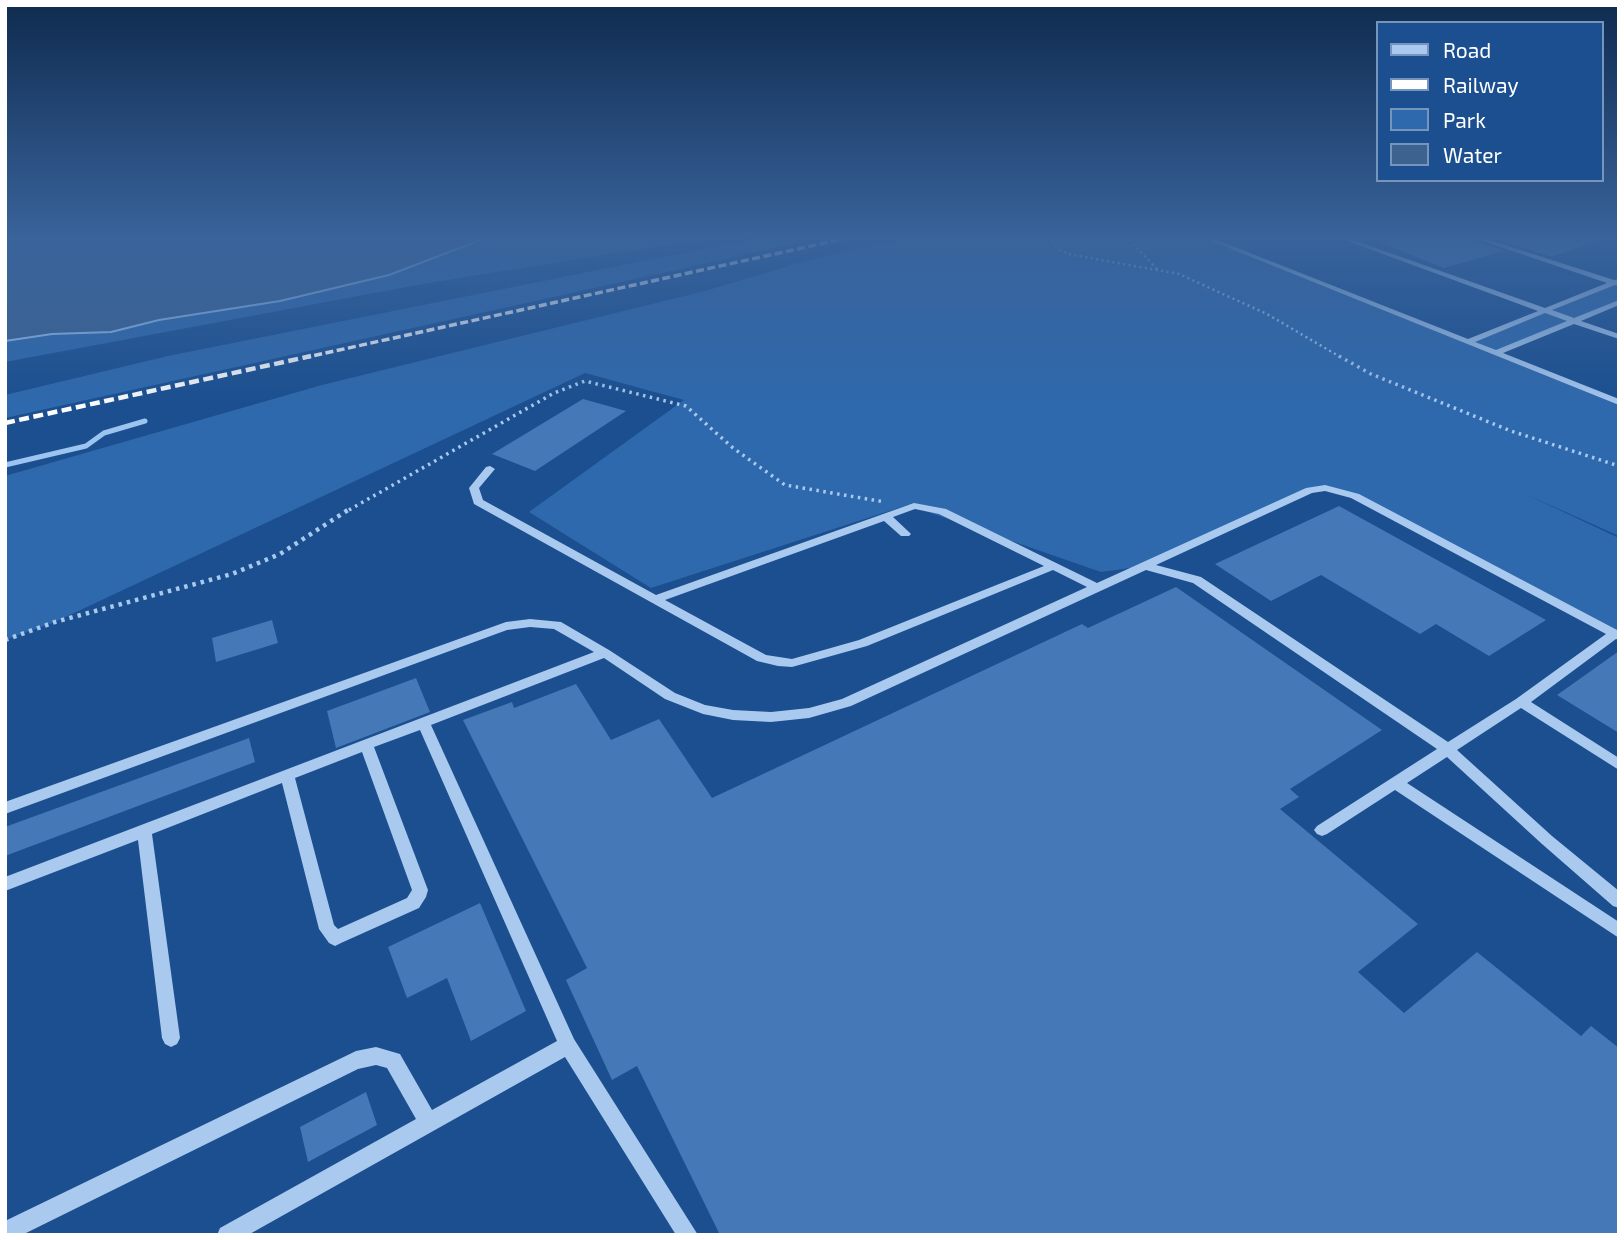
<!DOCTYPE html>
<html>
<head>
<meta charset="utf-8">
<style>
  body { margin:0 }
  #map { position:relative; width:1624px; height:1240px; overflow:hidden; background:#1b4f8f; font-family:"Exo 2",sans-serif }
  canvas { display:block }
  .frame { position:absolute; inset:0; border:7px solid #fff; pointer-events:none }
  .legend { position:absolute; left:1376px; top:21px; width:228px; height:161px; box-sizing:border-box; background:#1b4f8f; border:2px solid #7695bc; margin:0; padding:9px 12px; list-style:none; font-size:21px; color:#fff }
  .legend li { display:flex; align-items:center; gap:14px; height:35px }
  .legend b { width:35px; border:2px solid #7695bc }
</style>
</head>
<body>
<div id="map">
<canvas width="1624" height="1240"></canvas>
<div class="frame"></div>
<ul class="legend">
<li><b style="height:9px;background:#a9c9ee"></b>Road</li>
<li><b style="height:9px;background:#fff"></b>Railway</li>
<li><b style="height:19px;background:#2e69ad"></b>Park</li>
<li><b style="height:19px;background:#3c6290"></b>Water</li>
</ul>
</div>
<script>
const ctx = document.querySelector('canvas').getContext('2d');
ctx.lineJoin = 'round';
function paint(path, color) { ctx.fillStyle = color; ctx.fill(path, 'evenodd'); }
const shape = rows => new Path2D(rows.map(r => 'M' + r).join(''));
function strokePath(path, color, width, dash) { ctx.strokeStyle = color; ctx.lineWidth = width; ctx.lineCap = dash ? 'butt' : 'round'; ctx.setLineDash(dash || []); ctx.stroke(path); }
const green = shape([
  [491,236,724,236,428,283,5,362,5,341,52,334,111,332,159,320,280,301,389,275],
  [768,236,825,237,5,418,5,395,168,356],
  [916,236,1202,236,1467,342,1619,281,1619,302,1496,353,1619,402,1619,536,1523,493,1619,538,1619,636,1342,492,1310,490,1145,566,1101,572,908,505,651,588,529,512,684,400,585,373,55,622,5,640,5,476,322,385,705,291,806,261]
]);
const water = shape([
  [5,236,491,236,389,275,280,301,159,320,111,332,52,334,5,341,5,236]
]);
const stream = shape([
  [5,465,86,446,104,433,145,421]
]);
const building = shape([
  [1363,236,1465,236,1504,251,1444,268],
  [1484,236,1601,236,1602,239,1552,257],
  [583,399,626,411,535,471,492,454],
  [1339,506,1546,620,1489,656,1436,624,1420,634,1321,575,1271,601,1215,564],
  [1176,587,1382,730,1290,789,1299,797,1280,809,1418,924,1358,972,1404,1013,1477,952,1581,1036,1591,1026,1619,1048,1619,1235,720,1235,637,1066,612,1080,566,980,587,968,463,720,512,702,514,708,576,684,611,740,659,719,712,798,1082,624,1088,628],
  [272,620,278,643,216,662,212,638],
  [1619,651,1619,733,1557,695],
  [416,678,430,712,336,748,327,711],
  [249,738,255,762,5,856,5,827],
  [480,903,526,1011,471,1041,447,978,407,998,388,947],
  [366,1092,377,1125,308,1162,300,1127]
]);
const pathFar2 = shape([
  [1051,236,1056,248,1068,254,1179,274,1267,314,1342,358],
  [1125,236,1158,270]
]);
const pathFar1 = shape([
  [1339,356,1371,374,1511,431,1619,466],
  [349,510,554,393,585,381,686,406,733,448,785,485,885,502]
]);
const path = shape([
  [5,640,55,622,232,574,280,554,351,508]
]);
const minor = shape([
  [1199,236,1207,236,1468,339,1538,311,1334,236,1342,236,1545,308,1607,283,1468,236,1477,236,1614,280,1619,279,1619,286,1615,285,1552,310,1574,318,1619,300,1619,305,1581,321,1619,334,1619,339,1574,324,1503,353,1619,399,1619,405,1199,236],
  [1545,313,1567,321,1496,350,1475,342,1545,313],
  [1603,236,1619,237,1619,241,1604,237,1603,236],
  [490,466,495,469,479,488,483,500,656,595,914,503,946,509,1097,583,1306,488,1325,485,1359,494,1619,631,1619,640,1616,639,1531,702,1619,758,1619,770,1521,708,1457,750,1552,836,1619,891,1619,908,1613,906,1542,844,1447,757,1407,783,1619,922,1619,938,1395,790,1327,834,1322,836,1317,834,1314,830,1317,826,1437,749,1193,583,1146,570,851,706,809,718,771,722,733,720,703,714,665,699,604,658,431,725,574,1039,698,1235,676,1235,565,1057,248,1235,217,1235,220,1228,416,1119,387,1068,376,1065,358,1069,22,1235,5,1235,5,1221,356,1051,376,1047,400,1054,432,1110,557,1041,420,730,374,747,428,890,426,897,419,908,341,943,335,946,329,943,319,929,282,783,152,834,180,1038,177,1044,171,1047,165,1044,162,1038,138,840,5,891,5,877,594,652,554,629,530,627,507,630,5,814,5,802,506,622,530,619,561,622,609,650,675,693,705,705,733,710,771,712,809,708,842,699,1087,587,1053,570,867,646,792,667,778,666,757,661,474,504,469,488,486,467,490,466],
  [1325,491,1351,498,1606,634,1516,699,1448,742,1201,577,1156,565,1312,493,1325,491],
  [915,509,939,514,1044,566,859,640,792,659,766,655,665,600,884,521,901,536,909,536,911,534,909,532,893,517,915,509],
  [362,752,412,890,407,898,338,929,334,925,295,778,362,752]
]);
const railFar1 = shape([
  [303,358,856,236]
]);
const rail = shape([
  [5,423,311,356]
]);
paint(green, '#2e69ad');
paint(water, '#3c6290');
strokePath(water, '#9cc4f0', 2);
strokePath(stream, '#9cc4f0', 5);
paint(building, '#4478b7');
strokePath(pathFar2, '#a9c9ee', 2.5, [2, 3.5]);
strokePath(pathFar1, '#a9c9ee', 3.5, [2.5, 4.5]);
strokePath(path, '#a9c9ee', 4.5, [3.5, 5]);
paint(minor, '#a9c9ee');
strokePath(railFar1, '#fff', 3.5, [8, 3.5]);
strokePath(rail, '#fff', 4.5, [10, 4.5]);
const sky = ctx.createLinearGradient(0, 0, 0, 409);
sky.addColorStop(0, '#0f2b4f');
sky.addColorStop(0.58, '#39639b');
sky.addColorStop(1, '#39639b00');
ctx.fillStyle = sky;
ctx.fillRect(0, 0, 1624, 409);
</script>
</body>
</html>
